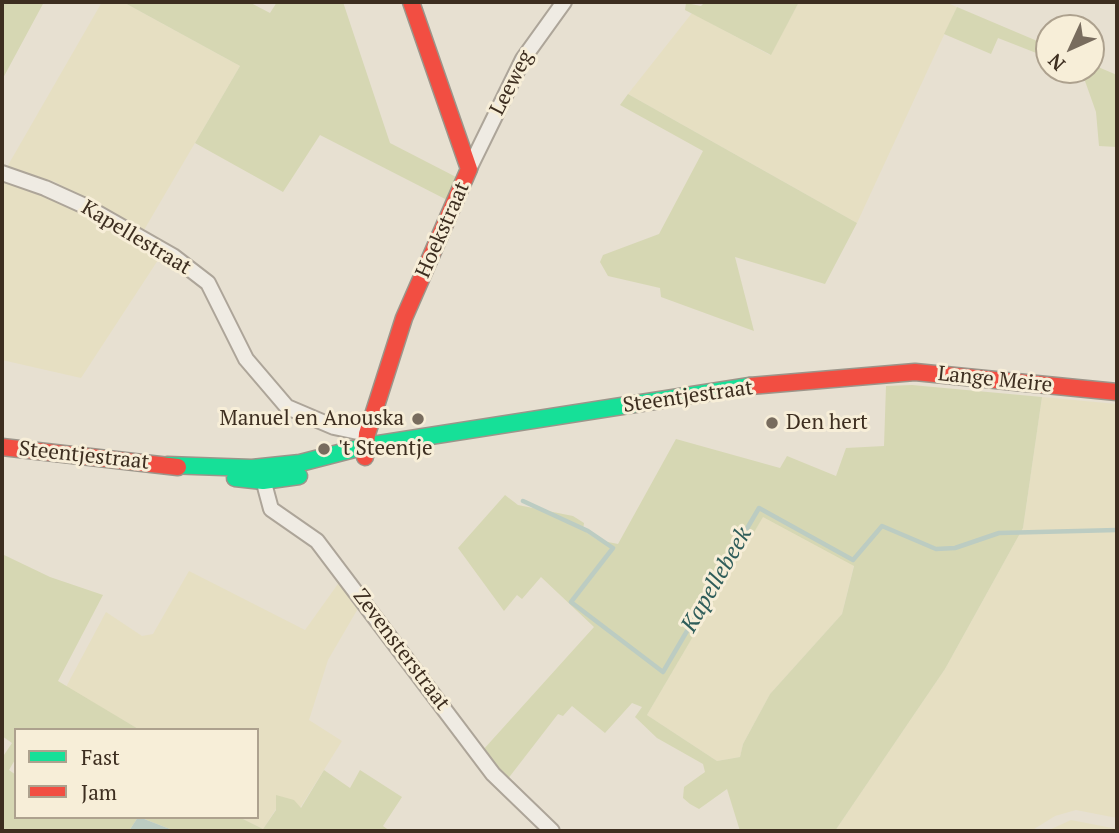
<!DOCTYPE html>
<html>
<head>
<meta charset="utf-8">
<style>
  body { margin:0 }
  #map { position:relative; width:1119px; height:833px; overflow:hidden; background:#e7e0d1; font-family:"PT Serif",serif }
  canvas { display:block }
  .frame { position:absolute; inset:0; border:4px solid #3d2e20; pointer-events:none }
  .legend { position:absolute; left:14px; top:728px; width:245px; height:91px; box-sizing:border-box; background:#f7eed8; border:2px solid #ada18e; margin:0; padding:9px 12px; list-style:none; font-size:21px; color:#3d2e20 }
  .legend li { display:flex; align-items:center; gap:14px; height:35px }
  .legend b { width:35px; border:2px solid #ada18e }
  .north { position:absolute; left:1035px; top:14px; width:70px; height:70px; box-sizing:border-box; background:#f7eed8; border:2px solid #ada18e; border-radius:50%; rotate:225deg; font-size:19px; font-weight:700; line-height:28px; text-align:center; color:#3d2e20 }
  .north::after { content:''; display:block; margin:auto; width:24px; height:32px; background:#786c5e; clip-path:polygon(50% 0,100% 100%,50% 72%,0 100%) }
</style>
</head>
<body>
<div id="map">
<canvas width="1119" height="833"></canvas>
<div class="frame"></div>
<ul class="legend">
<li><b style="height:9px;background:#16e098"></b>Fast</li>
<li><b style="height:9px;background:#f24e42"></b>Jam</li>
</ul>
<div class="north">N</div>
</div>
<script>
const ctx = document.querySelector('canvas').getContext('2d');
ctx.lineJoin = 'round';
function paint(path, color) { ctx.fillStyle = color; ctx.fill(path, 'evenodd'); }
const shape = rows => new Path2D(rows.map(r => 'M' + r).join(''));
function strokePath(path, color, width, dash) { ctx.strokeStyle = color; ctx.lineWidth = width; ctx.lineCap = dash ? 'butt' : 'round'; ctx.setLineDash(dash || []); ctx.stroke(path); }
function write(font, color, halo, rows, align = 'center') {
  ctx.font = font + ' "PT Serif",serif'; ctx.lineWidth = 6; ctx.setLineDash([]); ctx.textBaseline = 'middle'; ctx.strokeStyle = halo; ctx.fillStyle = color; for (const [text, x, y, turn = 0] of rows) {
    ctx.save(); ctx.translate(x, y); ctx.rotate((+turn || 0) * Math.PI / 180); ctx.textAlign = isNaN(turn) ? turn : align; if (halo) ctx.strokeText(text, 0, 0); ctx.fillText(text, 0, 0); ctx.restore();
  }
}
const farmland = shape([
  [102,2,123,2,240,66,144,230,55,182,7,167],
  [799,2,945,2,957,7,857,223,628,94,692,13,770,55],
  [2,178,54,197,160,257,81,378,2,360],
  [1042,397,1117,404,1117,818,1076,810,1055,816,1031,831,835,831,945,669,1023,528],
  [763,516,854,565,842,614,770,694,743,744,740,757,717,761,647,715],
  [189,571,305,630,340,581,360,605,328,660,309,720,342,741,300,808,276,809,263,829,239,817,257,817,257,730,140,730,66,687,106,612,142,636,153,634],
  [1071,820,1117,829,1117,831,1047,831]
]);
const green = shape([
  [2,2,44,2,2,80],
  [123,2,249,2,270,13,277,2,343,2,390,143,458,178,447,200,320,135,283,192,195,143,240,66],
  [705,2,799,2,771,55,685,10,686,3,701,6],
  [957,7,1049,46,1049,58,998,38,991,54,944,34],
  [1091,64,1117,75,1117,147,1099,146,1096,112,1085,81,1071,70,1091,70],
  [628,94,857,223,825,284,735,257,754,331,661,297,660,288,608,276,600,262,603,255,659,234,703,151,620,105],
  [912,385,1042,397,1023,528,945,669,835,831,740,831,727,789,699,809,690,804,683,798,684,787,705,772,703,764,657,738,635,717,642,707,632,703,605,733,572,706,563,716,558,714,507,780,483,750,594,627,541,577,522,599,517,595,504,611,458,548,505,495,518,505,573,516,584,523,583,530,598,540,618,544,676,439,780,468,787,456,836,476,846,448,884,446,886,386],
  [763,517,854,566,842,614,770,694,743,744,740,757,717,761,647,715],
  [2,554,50,577,103,595,58,681,140,730,16,730,16,758,9,770,16,775,16,817,138,817,129,831,2,831,2,758,12,743,2,736],
  [324,770,350,788,360,770,402,797,383,826,390,831,175,831,139,817,239,817,263,829,276,810,276,795,294,800,301,808]
]);
const water = shape([
  [138,817,139,817,175,831,129,831]
]);
const stream = shape([
  [523,501,588,531,613,548,571,602,663,672,759,508,853,560,882,526,936,549,955,548,999,533,1117,530]
]);
const street = shape([
  [469,169,523,59,564,2],
  [2,173,45,188,87,207,173,256,208,283,246,359,287,407,334,427,367,434],
  [261,472,271,509,317,541,493,774,552,831]
]);
const fast = shape([
  [167,465,252,468,300,463,366,446,750,386],
  [235,478,263,481,299,476]
]);
const jam = shape([
  [750,386,915,372,1117,392],
  [2,447,178,467],
  [365,457,367,434,404,318,469,169,411,2]
]);
const markers = [
  [418,419,7,"#786c5e"],
  [772,423,7,"#786c5e"],
  [324,449,7,"#786c5e"]
];
const streetNames = [
  ["Leeweg",512,83,-63],
  ["Hoekstraat",443,230,-66],
  ["Kapellestraat",136,238,31],
  ["Lange Meire",995,380,6],
  ["Steentjestraat",688,397,-8],
  ["Steentjestraat",84,456,6],
  ["Zevensterstraat",401,650,53]
];
const poiNames = [
  ["Manuel en Anouska",404,419,"right"],
  ["Den hert",786,423],
  ["'t Steentje",338,449]
];
const waterNames = [
  ["Kapellebeek",717,580,-60]
];
paint(farmland, '#e6dfc2');
paint(green, '#d6d7b3');
paint(water, '#bcccc2');
strokePath(stream, '#bcccc2', 4.5);
strokePath(street, '#ada599', 18);
strokePath(fast, '#9c958a', 19);
strokePath(jam, '#9c958a', 19);
strokePath(street, '#efebe3', 14);
strokePath(fast, '#16e098', 16);
strokePath(jam, '#f24e42', 16);
for (const [x, y, r, color] of markers) { const dot = new Path2D(); dot.arc(x, y, r, 0, 2 * Math.PI); ctx.fillStyle = color; ctx.fill(dot); strokePath(dot, '#f7eed8', 2.5); }
write('21px', '#3d2e20', '#f7eed8', streetNames);
write('21px', '#3d2e20', '#f7eed8', poiNames, 'left');
write('italic 23px', '#2f5d5a', '#f7eed8', waterNames);
</script>
</body>
</html>
